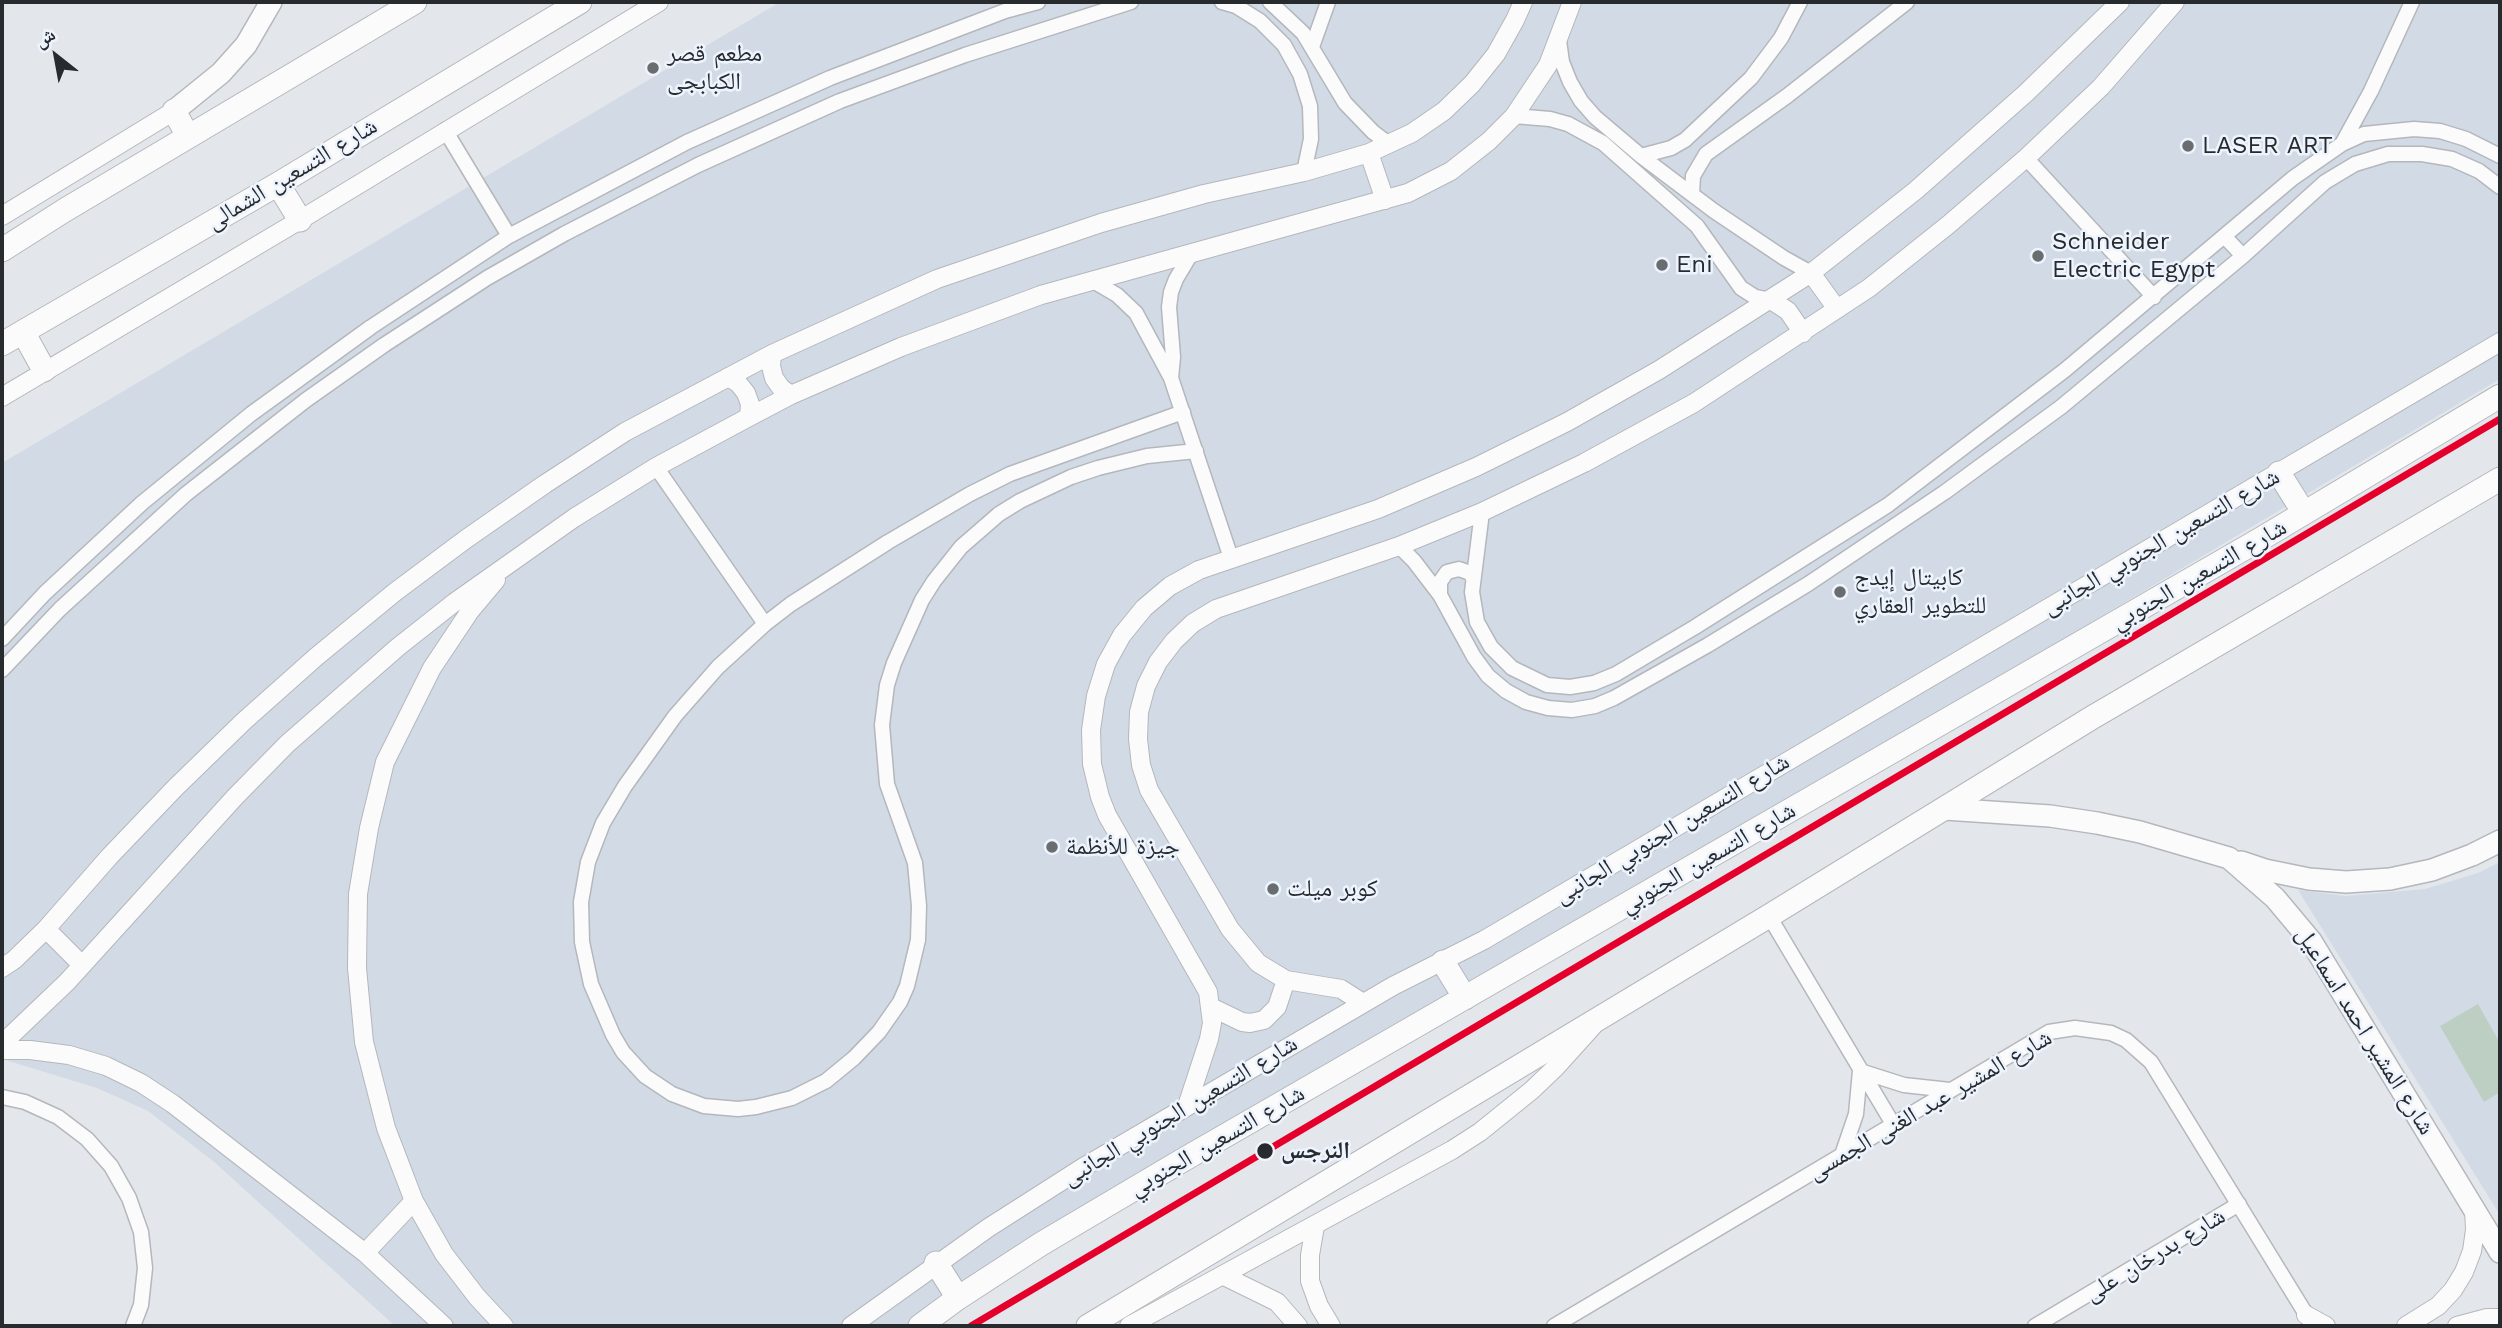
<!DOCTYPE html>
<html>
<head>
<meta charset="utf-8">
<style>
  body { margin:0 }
  #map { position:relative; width:2502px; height:1328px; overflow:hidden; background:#e3e7ec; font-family:"Work Sans","Noto Naskh Arabic",sans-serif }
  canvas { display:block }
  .frame { position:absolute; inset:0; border:4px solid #282b2e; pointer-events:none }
  .north { position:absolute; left:21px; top:21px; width:70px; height:70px; -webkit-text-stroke:5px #edf4fe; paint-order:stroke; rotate:329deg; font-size:19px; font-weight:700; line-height:28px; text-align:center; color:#282b2e }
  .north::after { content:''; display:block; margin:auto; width:24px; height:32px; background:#282b2e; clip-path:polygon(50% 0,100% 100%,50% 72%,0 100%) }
</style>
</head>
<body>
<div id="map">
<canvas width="2502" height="1328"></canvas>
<div class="frame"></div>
<div class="north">ش</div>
</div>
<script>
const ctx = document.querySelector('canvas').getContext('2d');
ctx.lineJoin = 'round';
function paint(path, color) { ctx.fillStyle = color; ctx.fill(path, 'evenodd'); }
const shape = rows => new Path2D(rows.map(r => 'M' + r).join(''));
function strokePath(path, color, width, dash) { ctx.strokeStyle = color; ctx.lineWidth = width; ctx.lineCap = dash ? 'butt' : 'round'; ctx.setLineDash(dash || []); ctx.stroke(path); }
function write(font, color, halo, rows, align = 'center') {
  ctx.font = font + ' "Work Sans","Noto Naskh Arabic",sans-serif'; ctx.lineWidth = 5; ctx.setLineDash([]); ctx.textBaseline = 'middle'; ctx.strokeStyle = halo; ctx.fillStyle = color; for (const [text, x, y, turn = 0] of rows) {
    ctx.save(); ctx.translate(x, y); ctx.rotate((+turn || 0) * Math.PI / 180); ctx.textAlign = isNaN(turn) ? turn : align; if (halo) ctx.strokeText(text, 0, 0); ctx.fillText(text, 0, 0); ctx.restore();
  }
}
const built = shape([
  [780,2,2500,2,2500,379,910,1326,395,1326,213,1161,148,1111,97,1088,2,1059,2,463],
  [2500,862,2500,1215,2298,890,2346,896,2425,889,2478,873]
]);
const green = shape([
  [2478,1004,2500,1043,2500,1092,2484,1102,2440,1026]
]);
const minor = shape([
  [1222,2,1236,6,1260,21,1284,45,1300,74,1310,106,1311,139,1304,172],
  [1270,2,1303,33,1345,103,1373,132,1389,144],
  [1559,41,1562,62,1570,82,1581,101,1595,117,1641,156,1714,211,1784,258,1811,273],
  [1312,47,1328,2],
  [1514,116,1550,119,1568,124,1603,143,1697,226,1741,288,1755,297,1771,300],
  [445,130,509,236],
  [2342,144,2371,91,2412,2],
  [1641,156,1671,148,1685,140,1751,78,1781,38,1800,2],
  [2026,158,2154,297],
  [1692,194,1693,176,1706,154,1787,96,1907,2],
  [2224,236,2243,256],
  [1093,281,1117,295,1136,313,1171,378,1231,558],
  [1171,378,1173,357,1169,307,1171,292,1176,279,1191,254],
  [1183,412,1010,474,970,494,888,542,791,604,765,624,718,667,675,716,625,786,603,823,588,862,581,902,582,942,591,984,613,1035,623,1052,645,1076,672,1094,704,1106,738,1109,756,1107,792,1098,826,1081,854,1058,879,1032,900,1002,907,986,918,940,919,906,915,863,887,784,882,725,887,685,894,663,922,600,934,581,961,547,999,514,1020,501,1071,477,1098,468,1147,456,1196,451],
  [656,467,765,624],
  [1482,512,1472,592,1477,622,1491,647,1512,668,1547,685,1570,687,1594,683,1616,674,1695,627,1888,505,2065,370,2293,178,2342,144,2364,134,2414,129,2440,131,2466,139,2500,156],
  [1399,546,1414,561,1440,595,1474,657,1488,676,1506,691,1526,702,1548,708,1572,710,1595,706,1614,698,1708,645,1808,584,1945,492,2061,407,2243,256,2325,182,2355,164,2388,154,2422,154,2452,159,2479,171,2500,187],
  [1440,595,1440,582,1447,572,1459,569,1470,573,1473,578],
  [2,639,45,593,142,503,251,414,371,327,509,236,687,142,830,78,1005,11,1038,2],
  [2,670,60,609,186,494,306,400,384,345,487,278,564,234,698,165,840,101,965,55,1131,2],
  [1769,916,1893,1124],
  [2,1097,25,1102,58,1117,87,1139,111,1166,129,1198,141,1232,145,1268,141,1305,133,1326],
  [1842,1155,1856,1114,1860,1071,1904,1085,1950,1090],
  [1554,1326,2049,1032,2075,1028,2111,1033,2126,1040,2151,1062,2312,1324],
  [2035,1326,2239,1204]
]);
const tertiary = shape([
  [1369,153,1385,200],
  [2,216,174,111],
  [1811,273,1837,309],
  [1771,300,1788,311,1803,333],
  [772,354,771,366,774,378,781,388,791,395],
  [728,377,738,383,746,393,750,404,749,417],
  [2,397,300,220,659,2],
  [496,580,470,611,432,668,385,762,369,828,358,894,357,968,364,1042,386,1128,414,1201,444,1254,477,1297,504,1326],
  [46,929,82,965],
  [2,968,14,960,46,929,109,857,175,788,244,721,316,657,395,592,466,539,545,484,625,432,772,354,937,279,1101,223,1204,194,1304,172,1369,153,1412,133,1444,111,1472,84,1496,54,1515,20,1523,2],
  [1363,1003,1341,989,1286,980,1258,963,1230,929,1149,790,1141,765,1138,739,1139,712,1146,686,1158,662,1174,641,1193,623,1216,609,1399,546,1482,512,1584,463,1694,403,1869,288,1948,225,2026,158,2101,87,2175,2],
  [1211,1007,1242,1022,1250,1023,1264,1020,1277,1007,1286,980],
  [2,1044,67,982,235,797,287,744,398,647,455,602,574,518,656,467,749,417,791,395,901,347,1041,295,1408,193,1451,171,1489,141,1514,116,1548,65,1572,2],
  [2,1050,30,1050,69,1055,106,1066,141,1083,173,1104,365,1253,444,1326],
  [1187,1106,1209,1039,1212,1023,1208,992,1107,815,1100,797,1092,764,1091,730,1096,696,1106,664,1122,635,1144,608,1170,586,1199,570,1378,509,1476,467,1567,422,1659,370,1811,273,1915,191,2026,93,2120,2],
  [1315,1226,1310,1255,1310,1281,1319,1306,1331,1326],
  [365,1253,414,1201],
  [1224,1276,1277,1302,1298,1326],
  [2306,1315,2326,1326],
  [851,1326,988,1228,1082,1168,1393,986,1484,940,2500,342],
  [1129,1326,1452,1150,1480,1132,1532,1090,1556,1067,1593,1026],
  [2406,1326,2438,1306,2453,1290,2464,1272,2472,1251,2475,1230,2474,1209],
  [2457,1326,2487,1318,2500,1318]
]);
const secondary = shape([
  [174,111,221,73,246,45,271,2],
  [1945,809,2050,816,2097,823,2140,832,2229,858,2275,898,2311,941,2500,1252],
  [2241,862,2265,870,2309,879,2346,882,2390,879,2432,870,2472,855,2500,841]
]);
const primary = shape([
  [174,111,188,136],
  [278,184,300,220],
  [2,250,65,210,415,2],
  [23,332,44,370],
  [2,344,278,184,580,2],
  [2279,473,2304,513],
  [1443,962,1465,998],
  [936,1263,958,1298],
  [920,1326,958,1298,1041,1244,1183,1160,2259,540,2500,396],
  [1088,1326,1769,916,2093,717,2500,479]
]);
const metro1 = shape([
  [971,1326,2500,419]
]);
const markers = [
  [653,68,7,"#696d70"],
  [2188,146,7,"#696d70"],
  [2038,256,7,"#696d70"],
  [1662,265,7,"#696d70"],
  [1840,592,7,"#696d70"],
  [1052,847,7,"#696d70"],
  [1273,889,7,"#696d70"],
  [1265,1151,9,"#282b2e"]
];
const poiNames = [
  ["مطعم قصر",667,54],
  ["الكبابجى",667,82],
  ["LASER ART",2202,146],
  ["Schneider",2052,242],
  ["Electric Egypt",2052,270],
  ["Eni",1676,265],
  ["كابيتال إيدج",1854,578],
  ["للتطوير العقاري",1854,606],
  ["جيزة للأنظمة",1066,847],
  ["كوبر ميلت",1287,889]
];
const streetNames = [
  ["شارع التسعين الشمالى",292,174,-31],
  ["شارع التسعين الجنوبي الجانبى",2161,542,-30],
  ["شارع التسعين الجنوبي",2199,575,-30],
  ["شارع التسعين الجنوبي الجانبى",1672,829,-31],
  ["شارع التسعين الجنوبي",1708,858,-30],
  ["شارع المشير احمد اسماعيل",2365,1031,58],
  ["شارع المشير عبد الغنى الجمسى",1930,1105,-30],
  ["شارع التسعين الجنوبي الجانبى",1180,1111,-31],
  ["شارع التسعين الجنوبي",1217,1141,-30],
  ["شارع بدرخان على",2155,1255,-31]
];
const stopNames = [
  ["النرجس",1281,1151]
];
paint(built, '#d2dbe5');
paint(green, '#bdcfc3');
strokePath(minor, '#b4b7bb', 17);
strokePath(tertiary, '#b4b7bb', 20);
strokePath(secondary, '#b4b7bb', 24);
strokePath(primary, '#b4b7bb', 25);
strokePath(minor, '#fbfbfc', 14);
strokePath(tertiary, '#fbfbfc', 18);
strokePath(secondary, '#fbfbfc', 21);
strokePath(primary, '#fbfbfc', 23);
strokePath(metro1, '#e4002b', 7);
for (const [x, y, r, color] of markers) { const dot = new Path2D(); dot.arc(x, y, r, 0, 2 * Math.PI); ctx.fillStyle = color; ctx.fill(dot); strokePath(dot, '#edf4fe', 2.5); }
write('24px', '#282b2e', '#edf4fe', poiNames, 'left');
write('24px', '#282b2e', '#edf4fe', streetNames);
write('bold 24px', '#282b2e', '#edf4fe', stopNames, 'left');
</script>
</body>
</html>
